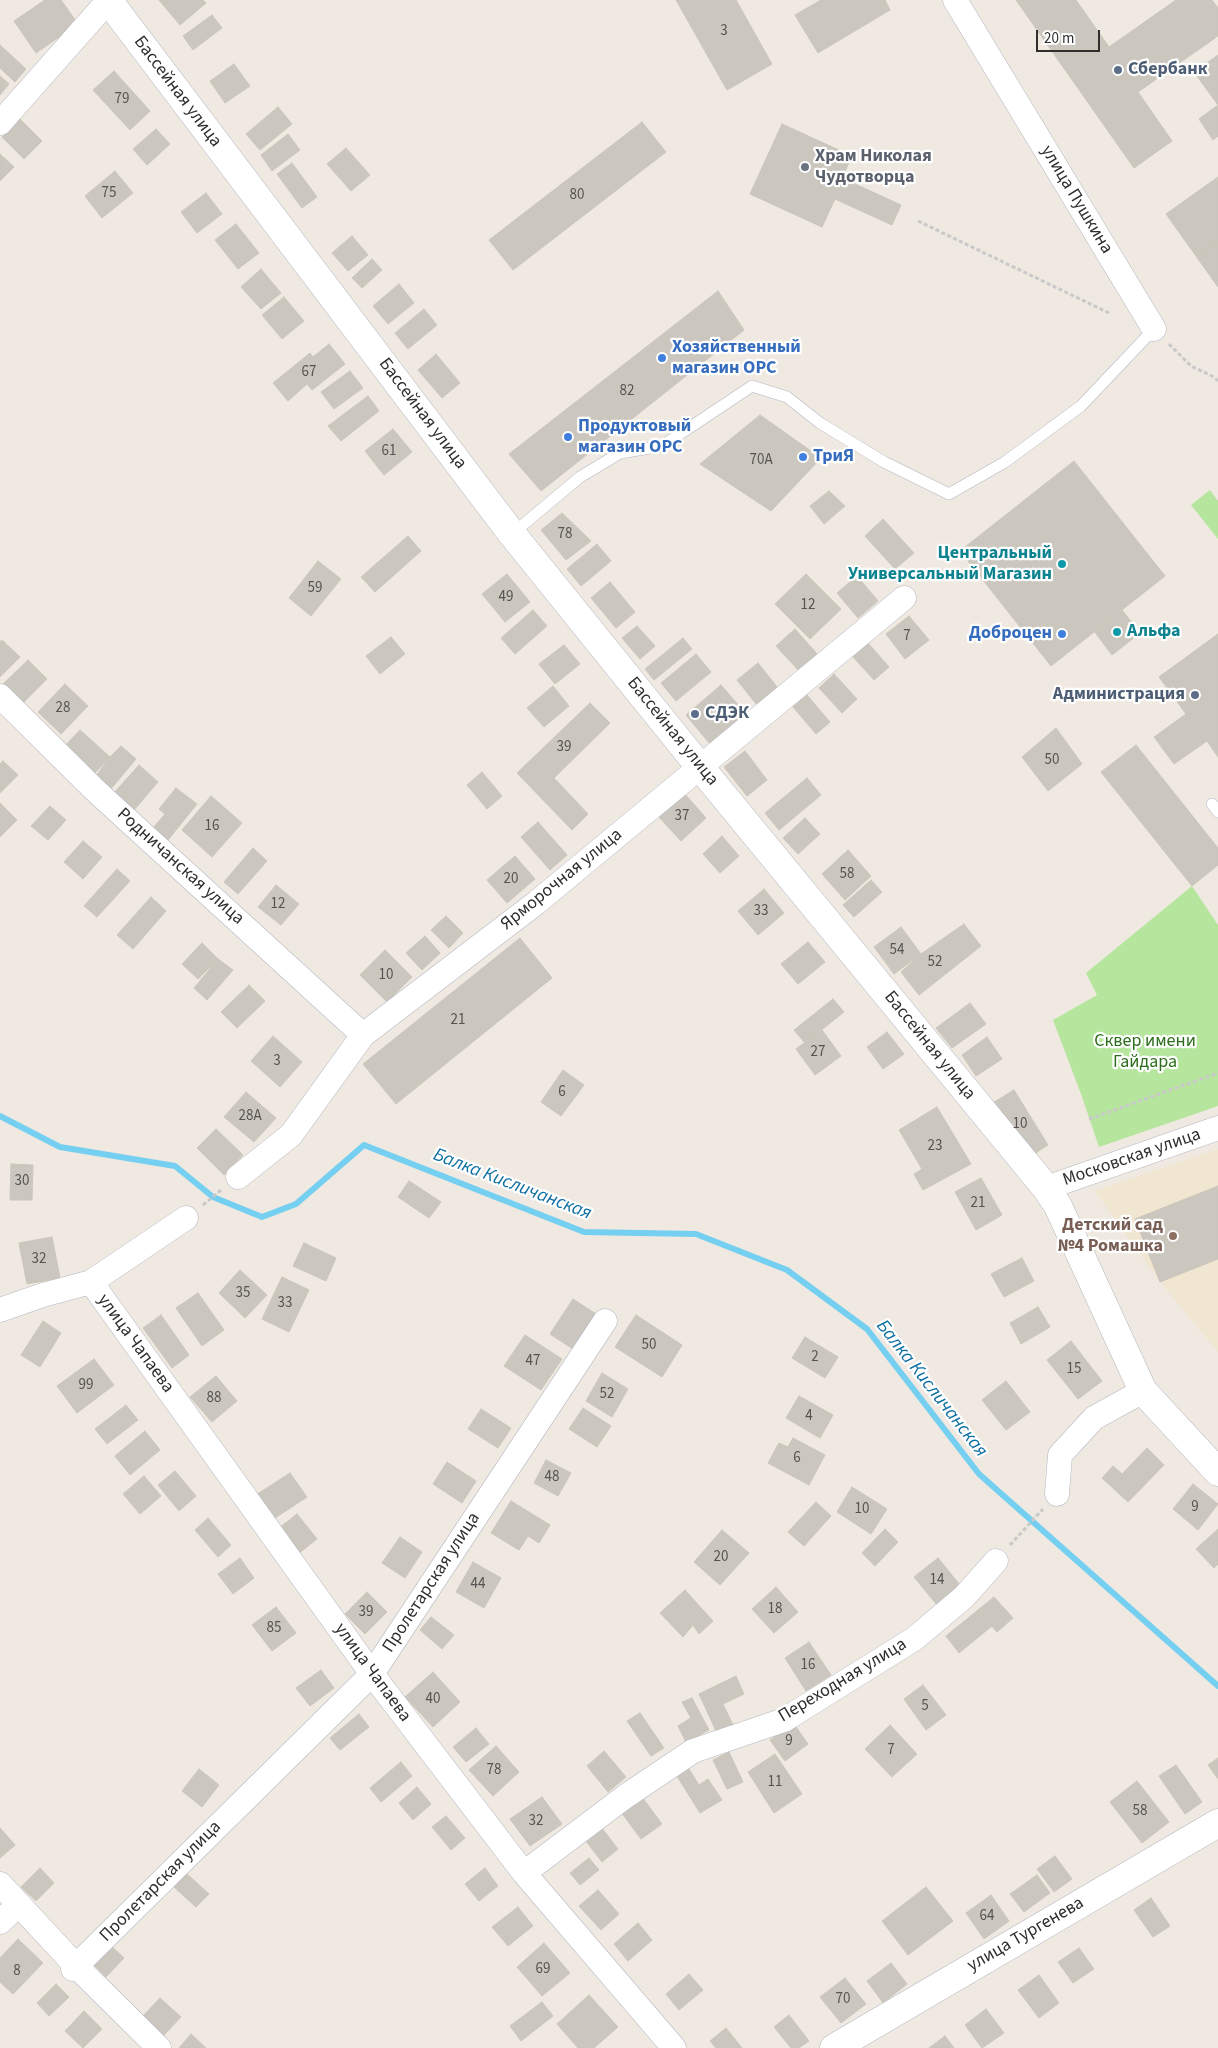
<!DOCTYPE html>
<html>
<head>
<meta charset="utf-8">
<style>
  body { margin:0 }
  #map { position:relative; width:1218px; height:2048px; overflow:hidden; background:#efe9e1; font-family:"Source Sans 3",sans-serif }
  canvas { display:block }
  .scale { position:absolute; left:1036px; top:30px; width:64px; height:22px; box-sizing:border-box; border:2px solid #2e2e2e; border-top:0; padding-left:6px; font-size:15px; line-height:18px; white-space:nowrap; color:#2e2e2e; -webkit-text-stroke:4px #fff; paint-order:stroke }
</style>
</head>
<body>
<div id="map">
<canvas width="1218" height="2048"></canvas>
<div class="scale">20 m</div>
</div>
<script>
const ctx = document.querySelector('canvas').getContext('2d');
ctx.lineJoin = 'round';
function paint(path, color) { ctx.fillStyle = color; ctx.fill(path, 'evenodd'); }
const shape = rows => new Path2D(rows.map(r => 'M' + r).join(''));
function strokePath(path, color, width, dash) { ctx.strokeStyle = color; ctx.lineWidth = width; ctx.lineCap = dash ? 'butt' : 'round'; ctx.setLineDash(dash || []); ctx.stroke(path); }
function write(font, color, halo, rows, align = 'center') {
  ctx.font = font + ' "Source Sans 3",sans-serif'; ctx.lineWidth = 4.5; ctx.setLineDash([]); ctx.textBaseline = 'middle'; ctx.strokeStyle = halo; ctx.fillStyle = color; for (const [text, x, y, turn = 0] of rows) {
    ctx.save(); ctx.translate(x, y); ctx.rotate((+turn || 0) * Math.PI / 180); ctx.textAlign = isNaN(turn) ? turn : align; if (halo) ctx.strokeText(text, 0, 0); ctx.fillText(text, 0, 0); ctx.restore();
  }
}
const education = shape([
  [1218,1149,1218,1352,1160,1282,1095,1191]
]);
const green = shape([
  [1210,490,1218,501,1218,539,1191,505],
  [1192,886,1218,925,1218,1106,1099,1147,1081,1094,1053,1020,1097,995,1086,973]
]);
const stream = shape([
  [0,1116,60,1147,175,1166,213,1197,262,1217,296,1204,364,1145,584,1232,696,1234,787,1270,867,1329,979,1474,1218,1686]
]);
const building = shape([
  [45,0,61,0,78,24,36,53,14,21,45,0],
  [159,0,203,0,206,3,180,25,159,0],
  [676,0,736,0,772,64,727,90,676,0],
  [821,0,885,0,890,10,818,53,795,15,821,0],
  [1016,0,1076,0,1109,47,1176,0,1212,0,1218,8,1218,36,1138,92,1172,141,1134,168,1016,0],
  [212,15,222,28,193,50,183,36,212,15],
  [0,45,26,69,15,82,0,68,0,45],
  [1218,55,1218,105,1194,72,1218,55],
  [234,64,250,86,225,103,210,81,234,64],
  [114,71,150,111,130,130,93,90,114,71],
  [0,76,9,84,0,95,0,76],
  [1218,105,1218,136,1213,140,1199,119,1218,105],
  [278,107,292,124,260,150,246,134,278,107],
  [20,119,42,141,24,159,2,137,20,119],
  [642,122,666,152,513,270,489,240,642,122],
  [782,124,852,156,842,178,901,205,892,225,835,199,822,227,750,194,782,124],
  [156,129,170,144,147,165,133,149,156,129],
  [288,134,300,150,272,171,261,155,288,134],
  [346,148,370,175,351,191,327,164,346,148],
  [0,154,14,167,0,181,0,154],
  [292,163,317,197,302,208,277,174,292,163],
  [115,171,133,193,102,218,85,196,115,171],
  [1218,177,1218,240,1196,256,1166,214,1218,177],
  [206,193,222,214,197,233,181,212,206,193],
  [236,224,259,253,238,269,215,240,236,224],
  [352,236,368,255,348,271,332,253,352,236],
  [1218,240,1218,287,1196,256,1218,240],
  [372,259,382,270,362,288,352,278,372,259],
  [261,269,281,293,261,309,241,287,261,269],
  [399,284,414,303,388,324,373,306,399,284],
  [718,291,744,330,541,491,509,454,718,291],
  [284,297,304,321,282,339,262,315,284,297],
  [424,309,437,325,408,349,395,333,424,309],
  [329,344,345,364,312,390,307,384,288,401,273,383,310,353,313,357,329,344],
  [436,354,460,383,442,398,418,370,436,354],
  [350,371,363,388,334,409,321,392,350,371],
  [368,396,379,411,341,441,328,426,368,396],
  [760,415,821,458,771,511,700,464,760,415],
  [393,429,412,452,384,475,365,451,393,429],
  [1074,461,1165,576,1051,666,960,551,1074,461],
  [829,491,845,506,824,524,810,506,829,491],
  [562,513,591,541,566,560,541,530,562,513],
  [883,519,914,553,895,569,865,536,883,519],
  [408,536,421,551,375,592,361,577,408,536],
  [597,544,611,561,581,586,567,569,597,544],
  [318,561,341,579,311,616,289,598,318,561],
  [507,574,530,602,505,622,482,594,507,574],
  [806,574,841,609,810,639,775,604,806,574],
  [857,576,878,601,858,618,837,593,857,576],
  [610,582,635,612,616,628,591,598,610,582],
  [533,610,547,626,515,654,501,638,533,610],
  [1122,610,1140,633,1112,655,1094,631,1122,610],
  [909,616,929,640,905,659,886,634,909,616],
  [637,626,655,646,640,659,622,638,637,626],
  [795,629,819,656,800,672,776,646,795,629],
  [1218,634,1218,757,1207,741,1174,764,1154,737,1186,714,1159,677,1218,634],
  [391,637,405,654,380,674,366,656,391,637],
  [683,638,692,649,654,680,645,669,683,638],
  [2,640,20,657,0,677,0,642,2,640],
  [868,643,889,667,874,680,853,657,868,643],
  [564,645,580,664,555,684,539,664,564,645],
  [696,654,711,672,676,701,661,683,696,654],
  [28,660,47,679,20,706,1,686,28,660],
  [758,663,778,688,757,705,737,680,758,663],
  [834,674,857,699,842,713,819,688,834,674],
  [65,684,88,706,61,734,38,712,65,684],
  [721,685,746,714,710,744,686,715,721,685],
  [553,686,569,706,544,727,527,708,553,686],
  [807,695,830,722,816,734,793,707,807,695],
  [590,703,610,723,554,778,588,814,572,830,517,773,590,703],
  [1056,728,1082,764,1048,791,1022,757,1056,728],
  [80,730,110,757,92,776,63,748,80,730],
  [1136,745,1218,848,1218,865,1192,886,1101,772,1136,745],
  [121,746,136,759,110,790,95,777,110,757,121,746],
  [745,751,767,780,747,796,724,767,745,751],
  [3,761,18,775,0,793,0,764,3,761],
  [139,765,158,782,134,810,114,793,139,765],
  [482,772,502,796,487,809,467,785,482,772],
  [807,778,821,795,779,830,765,813,807,778],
  [176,788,197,804,168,840,153,828,165,814,159,809,176,788],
  [684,793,706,818,681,841,658,816,684,793],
  [211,796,242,823,212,857,182,830,211,796],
  [0,803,17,820,0,837,0,803],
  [50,806,66,820,48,840,31,826,50,806],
  [805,818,820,834,798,854,783,838,805,818],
  [538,822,567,855,550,870,521,837,538,822],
  [722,836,739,856,720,873,703,854,722,836],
  [83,841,102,857,83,879,64,862,83,841],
  [253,848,267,861,238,894,224,882,253,848],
  [848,850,871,876,845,900,822,874,848,850],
  [515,856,535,879,507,903,487,880,515,856],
  [117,869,130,881,97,917,84,906,117,869],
  [871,880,882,892,854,917,843,905,871,880],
  [276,885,299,904,281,925,258,907,276,885],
  [764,889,784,913,758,935,738,911,764,889],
  [151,897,166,911,133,949,117,935,151,897],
  [446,916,463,933,449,948,431,930,446,916],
  [964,924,981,946,919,995,901,972,921,954,964,924],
  [901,927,921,954,894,974,874,947,901,927],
  [425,936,440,953,422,970,406,953,425,936],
  [520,938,552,978,396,1104,363,1064,520,938],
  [808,942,825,962,798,984,781,964,808,942],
  [202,943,218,959,198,979,182,964,202,943],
  [385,950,412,977,387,1002,360,975,385,950],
  [218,959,233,970,207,1000,194,988,218,959],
  [249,985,265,1001,237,1028,221,1012,249,985],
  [833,999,844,1012,805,1043,794,1030,833,999],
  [970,1003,986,1024,952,1048,936,1028,970,1003],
  [822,1030,841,1056,815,1075,796,1049,822,1030],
  [887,1032,904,1054,883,1069,867,1047,887,1032],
  [273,1036,302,1062,280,1087,251,1061,273,1036],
  [987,1037,1002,1059,976,1076,962,1055,987,1037],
  [563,1070,584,1085,561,1116,541,1102,563,1070],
  [1014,1090,1048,1145,1025,1160,991,1104,1014,1090],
  [246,1092,276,1118,254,1142,224,1117,246,1092],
  [937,1107,971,1164,923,1190,914,1174,922,1169,899,1130,937,1107],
  [216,1129,243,1155,224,1175,197,1148,216,1129],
  [11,1164,33,1165,32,1200,10,1200,11,1164],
  [981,1178,1002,1215,976,1230,955,1192,981,1178],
  [409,1181,441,1202,429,1218,398,1197,409,1181],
  [1218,1186,1218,1259,1160,1282,1135,1219,1218,1186],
  [52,1237,60,1278,27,1284,19,1243,52,1237],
  [304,1243,336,1258,326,1281,293,1266,304,1243],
  [1022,1258,1034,1281,1004,1297,991,1274,1022,1258],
  [240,1270,267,1295,245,1318,219,1293,240,1270],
  [282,1277,309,1290,289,1332,262,1319,282,1277],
  [198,1293,224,1330,202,1346,176,1308,198,1293],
  [573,1299,596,1314,573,1349,550,1334,573,1299],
  [1038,1307,1050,1327,1021,1344,1010,1323,1038,1307],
  [161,1315,189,1355,172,1368,143,1328,161,1315],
  [636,1315,682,1345,662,1377,615,1347,636,1315],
  [43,1321,61,1333,40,1367,21,1355,43,1321],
  [525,1335,562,1359,541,1390,504,1366,525,1335],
  [805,1337,838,1357,825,1378,792,1358,805,1337],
  [1071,1341,1102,1381,1078,1399,1047,1360,1071,1341],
  [94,1359,114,1385,77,1413,57,1386,94,1359],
  [602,1373,628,1389,612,1417,586,1401,602,1373],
  [216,1376,237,1401,212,1422,190,1397,216,1376],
  [1006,1381,1030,1412,1006,1430,982,1400,1006,1381],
  [799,1396,833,1415,820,1438,786,1418,799,1396],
  [126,1405,138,1420,107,1444,95,1429,126,1405],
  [583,1408,611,1426,597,1447,569,1429,583,1408],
  [481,1409,511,1428,498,1448,468,1429,481,1409],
  [145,1431,160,1450,130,1475,115,1456,145,1431],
  [793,1438,825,1455,809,1485,768,1463,779,1443,788,1447,793,1438],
  [1147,1448,1164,1465,1128,1502,1102,1478,1113,1466,1122,1474,1147,1448],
  [546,1460,571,1473,558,1496,534,1483,546,1460],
  [447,1462,476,1481,462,1503,433,1484,447,1462],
  [175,1471,196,1496,179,1511,158,1485,175,1471],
  [290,1473,307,1497,272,1520,256,1495,290,1473],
  [144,1476,161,1496,140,1514,123,1494,144,1476],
  [1193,1484,1218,1504,1198,1530,1173,1509,1193,1484],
  [852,1487,887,1509,871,1534,837,1512,852,1487],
  [511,1501,550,1525,539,1543,528,1536,519,1550,491,1533,511,1501],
  [816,1502,831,1516,804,1546,788,1532,816,1502],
  [297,1514,317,1539,298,1554,279,1528,297,1514],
  [208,1518,231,1545,218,1557,195,1530,208,1518],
  [885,1529,898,1542,875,1566,862,1553,885,1529],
  [1218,1529,1218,1564,1214,1568,1196,1549,1218,1529],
  [722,1530,749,1553,720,1585,694,1562,722,1530],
  [400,1537,422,1552,405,1578,382,1563,400,1537],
  [240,1558,254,1578,233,1594,218,1574,240,1558],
  [938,1558,960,1585,937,1605,914,1577,938,1558],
  [473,1562,501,1578,484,1608,456,1592,473,1562],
  [776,1587,798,1612,774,1633,752,1609,776,1587],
  [685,1590,713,1621,699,1634,693,1625,683,1637,660,1613,685,1590],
  [367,1592,387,1612,365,1634,345,1614,367,1592],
  [994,1597,1013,1618,997,1632,978,1610,994,1597],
  [276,1607,296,1633,272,1651,252,1625,276,1607],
  [978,1610,992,1626,959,1653,946,1636,978,1610],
  [431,1617,454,1635,442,1649,420,1630,431,1617],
  [809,1642,831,1675,806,1691,785,1658,809,1642],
  [321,1670,334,1688,310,1706,296,1688,321,1670],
  [433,1672,460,1702,433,1727,405,1697,433,1672],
  [736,1676,744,1694,723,1704,733,1725,717,1733,699,1694,736,1676],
  [923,1685,946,1715,926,1730,904,1699,923,1685],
  [692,1698,709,1730,686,1742,678,1726,691,1718,682,1702,692,1698],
  [640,1713,664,1748,651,1756,627,1721,640,1713],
  [359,1714,369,1727,340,1750,330,1738,359,1714],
  [794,1724,808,1744,785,1761,770,1740,794,1724],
  [890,1725,917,1754,892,1777,865,1749,890,1725],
  [476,1728,489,1744,466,1762,453,1747,476,1728],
  [496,1746,519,1772,493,1796,469,1770,496,1746],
  [604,1751,626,1777,608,1792,587,1766,604,1751],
  [729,1752,743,1782,727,1789,713,1760,729,1752],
  [775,1754,802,1794,774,1813,748,1772,775,1754],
  [1218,1758,1218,1779,1208,1765,1218,1758],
  [401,1762,412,1776,381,1802,370,1788,401,1762],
  [1176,1765,1202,1802,1185,1814,1159,1776,1176,1765],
  [687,1766,699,1785,708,1779,722,1800,700,1813,675,1773,687,1766],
  [199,1769,219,1785,202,1807,182,1791,199,1769],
  [1137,1781,1169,1822,1142,1843,1110,1802,1137,1781],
  [417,1787,431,1804,413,1820,399,1803,417,1787],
  [542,1797,562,1824,530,1846,510,1819,542,1797],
  [642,1797,662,1824,641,1839,621,1812,642,1797],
  [446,1816,465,1838,451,1850,432,1827,446,1816],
  [598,1823,618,1849,602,1862,582,1836,598,1823],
  [0,1828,15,1845,0,1858,0,1828],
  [1055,1856,1072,1879,1054,1892,1037,1869,1055,1856],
  [589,1858,599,1870,580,1885,570,1873,589,1858],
  [40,1868,54,1883,36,1901,21,1887,40,1868],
  [485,1868,498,1886,479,1901,465,1884,485,1868],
  [187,1874,209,1894,196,1907,174,1887,187,1874],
  [1037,1875,1050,1893,1024,1912,1010,1894,1037,1875],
  [926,1887,953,1921,908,1955,882,1921,926,1887],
  [598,1890,619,1914,601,1930,579,1906,598,1890],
  [991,1895,1009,1921,984,1939,966,1913,991,1895],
  [1151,1898,1170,1926,1153,1937,1134,1910,1151,1898],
  [518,1907,533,1926,508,1946,492,1927,518,1907],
  [638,1923,652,1940,628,1961,614,1944,638,1923],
  [18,1939,43,1963,13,1994,0,1982,0,1958,18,1939],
  [108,1943,124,1958,106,1977,90,1961,108,1943],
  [544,1943,570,1973,542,1996,517,1967,544,1943],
  [1079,1948,1094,1969,1073,1983,1058,1962,1079,1948],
  [891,1963,907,1984,883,2003,867,1981,891,1963],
  [689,1974,703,1990,679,2010,666,1994,689,1974],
  [1039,1975,1059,2003,1039,2018,1018,1990,1039,1975],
  [845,1978,866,2004,841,2023,820,1997,845,1978],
  [56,1984,69,1997,49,2016,37,2003,56,1984],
  [589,1995,618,2027,594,2048,578,2048,557,2024,589,1995],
  [160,1998,181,2017,163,2036,142,2017,160,1998],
  [542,2002,553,2016,521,2041,510,2026,542,2002],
  [986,2009,1004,2033,982,2048,965,2025,986,2009],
  [84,2011,102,2029,83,2048,65,2031,84,2011],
  [789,2015,809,2041,799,2048,791,2048,774,2027,789,2015],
  [726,2028,742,2048,716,2048,710,2041,726,2028],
  [191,2034,206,2048,179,2048,191,2034],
  [945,2036,954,2048,929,2048,945,2036]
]);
const path = shape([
  [918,221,1109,313],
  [1169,344,1191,366,1214,377,1218,381],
  [1089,1119,1218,1073],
  [203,1205,221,1190],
  [1010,1545,1043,1509]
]);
const service = shape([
  [512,534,580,477,620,453,662,446,752,386,787,397,820,423,884,462,949,494,1005,462,1081,406,1154,329],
  [1212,804,1218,812]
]);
const minor = shape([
  [955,0,1154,329],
  [0,123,108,1],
  [0,696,97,792,363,1035],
  [238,1177,291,1135,363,1035,536,903,904,598],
  [1046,1188,1218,1128],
  [91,1282,372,1674,524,1873,674,2048],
  [0,1310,43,1295,91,1282,186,1218],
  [1057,1494,1060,1455,1094,1418,1143,1391],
  [524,1873,626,1796,693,1751,784,1720,914,1639,964,1597,996,1561],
  [0,1884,76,1966,159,2048],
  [0,1922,19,1904],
  [73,1969,372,1674,605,1321]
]);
const tertiary = shape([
  [108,0,512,534,700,767,1046,1188,1058,1206,1143,1391,1218,1472]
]);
const secondary = shape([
  [834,2048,1218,1823]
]);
const markers = [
  [1118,70,5,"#5c6f8a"],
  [805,167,5,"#6b7280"],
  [662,358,5,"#3f7fe0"],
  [568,437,5,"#3f7fe0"],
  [803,457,5,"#3f7fe0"],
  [1062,564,5,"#0f9aa8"],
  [1117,632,5,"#0f9aa8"],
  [1062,634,5,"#3f7fe0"],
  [1195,695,5,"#5c6f8a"],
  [695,714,5,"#5c6f8a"],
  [1173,1236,5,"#8d6e63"]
];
const numberNames = [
  ["3",724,32],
  ["79",122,100],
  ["75",109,194],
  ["80",577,196],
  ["67",309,373],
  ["82",627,392],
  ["61",389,452],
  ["70А",761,461],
  ["78",565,535],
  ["59",315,589],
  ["49",506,598],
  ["12",808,606],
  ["7",907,637],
  ["28",63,709],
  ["39",564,748],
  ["50",1052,761],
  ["37",682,817],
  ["16",212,827],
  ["58",847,875],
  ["20",511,880],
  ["12",278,905],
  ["33",761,912],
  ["54",897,951],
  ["52",935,963],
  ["10",386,976],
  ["21",458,1021],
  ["27",818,1053],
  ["3",277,1062],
  ["6",562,1093],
  ["28А",250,1117],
  ["10",1020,1125],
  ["23",935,1147],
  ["30",22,1182],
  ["21",978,1204],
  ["32",39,1260],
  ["35",243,1294],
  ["33",285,1304],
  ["50",649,1346],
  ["2",815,1358],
  ["47",533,1362],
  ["15",1074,1370],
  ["99",86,1386],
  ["52",607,1395],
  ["88",214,1399],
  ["4",809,1417],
  ["6",797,1459],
  ["48",552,1478],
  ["9",1195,1508],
  ["10",862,1510],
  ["20",721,1558],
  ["14",937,1581],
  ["44",478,1585],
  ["18",775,1610],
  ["39",366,1613],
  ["85",274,1629],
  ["16",808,1666],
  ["40",433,1700],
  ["5",925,1707],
  ["9",789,1742],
  ["7",891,1751],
  ["78",494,1771],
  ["11",775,1783],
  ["58",1140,1812],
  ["32",536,1822],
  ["64",987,1917],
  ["69",543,1970],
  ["8",17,1972],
  ["70",843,2000]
];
const serviceNames = [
  ["Сбербанк",1128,70],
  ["Администрация",1185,695,"right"],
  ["СДЭК",705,714]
];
const streetNames = [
  ["Бассейная улица",177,92,53],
  ["улица Пушкина",1076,200,59],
  ["Бассейная улица",422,414,53],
  ["Бассейная улица",672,732,51],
  ["Родничанская улица",180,867,42],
  ["Ярморочная улица",562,880,-39],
  ["Бассейная улица",929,1046,51],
  ["Московская улица",1132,1158,-19],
  ["улица Чапаева",135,1344,54],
  ["Пролетарская улица",432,1583,-57],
  ["улица Чапаева",372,1673,54],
  ["Переходная улица",843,1681,-31],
  ["Пролетарская улица",161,1882,-45],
  ["улица Тургенева",1026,1935,-30]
];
const worshipNames = [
  ["Храм Николая",815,157],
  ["Чудотворца",815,178]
];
const shopNames = [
  ["Хозяйственный",672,348],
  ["магазин ОРС",672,369],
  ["Продуктовый",578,427],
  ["магазин ОРС",578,448],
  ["ТриЯ",813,457],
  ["Доброцен",1052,634,"right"]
];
const cultureNames = [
  ["Центральный",1052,554],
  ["Универсальный Магазин",1052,575],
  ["Альфа",1127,632,"left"]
];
const parkNames = [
  ["Сквер имени",1145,1042],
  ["Гайдара",1145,1063]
];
const educationNames = [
  ["Детский сад",1163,1226],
  ["№4 Ромашка",1163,1247]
];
const waterNames = [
  ["Балка Кисличанская",512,1185,21],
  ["Балка Кисличанская",931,1389,52]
];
paint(education, '#f0e6d1');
paint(green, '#b6e59e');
strokePath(stream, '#75cff0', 6);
paint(building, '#cbc7bf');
strokePath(building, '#cbc5ba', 1);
strokePath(service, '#b4b7c1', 12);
strokePath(minor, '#b4b7c1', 25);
strokePath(tertiary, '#b4b7c1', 29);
strokePath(secondary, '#b4b7c1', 29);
strokePath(path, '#c9c9c9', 3, [4, 2.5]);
strokePath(service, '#fff', 11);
strokePath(minor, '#fff', 24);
strokePath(tertiary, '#fff', 28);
strokePath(secondary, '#fff', 28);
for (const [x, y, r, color] of markers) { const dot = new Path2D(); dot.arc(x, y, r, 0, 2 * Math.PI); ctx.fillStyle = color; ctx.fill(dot); strokePath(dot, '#fff', 2); }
write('15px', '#555452', null, numberNames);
write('bold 18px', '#4e5e75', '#fff', serviceNames, 'left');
write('18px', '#2e2e2e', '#fff', streetNames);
write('bold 18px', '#5b616d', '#fff', worshipNames, 'left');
write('bold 18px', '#366cbe', '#fff', shopNames, 'left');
write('bold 18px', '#0d838f', '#fff', cultureNames, 'right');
write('18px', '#2c6e1b', '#fff', parkNames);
write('bold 18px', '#785e54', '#fff', educationNames, 'right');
write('italic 19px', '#0d6fa3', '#fff', waterNames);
</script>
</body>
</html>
